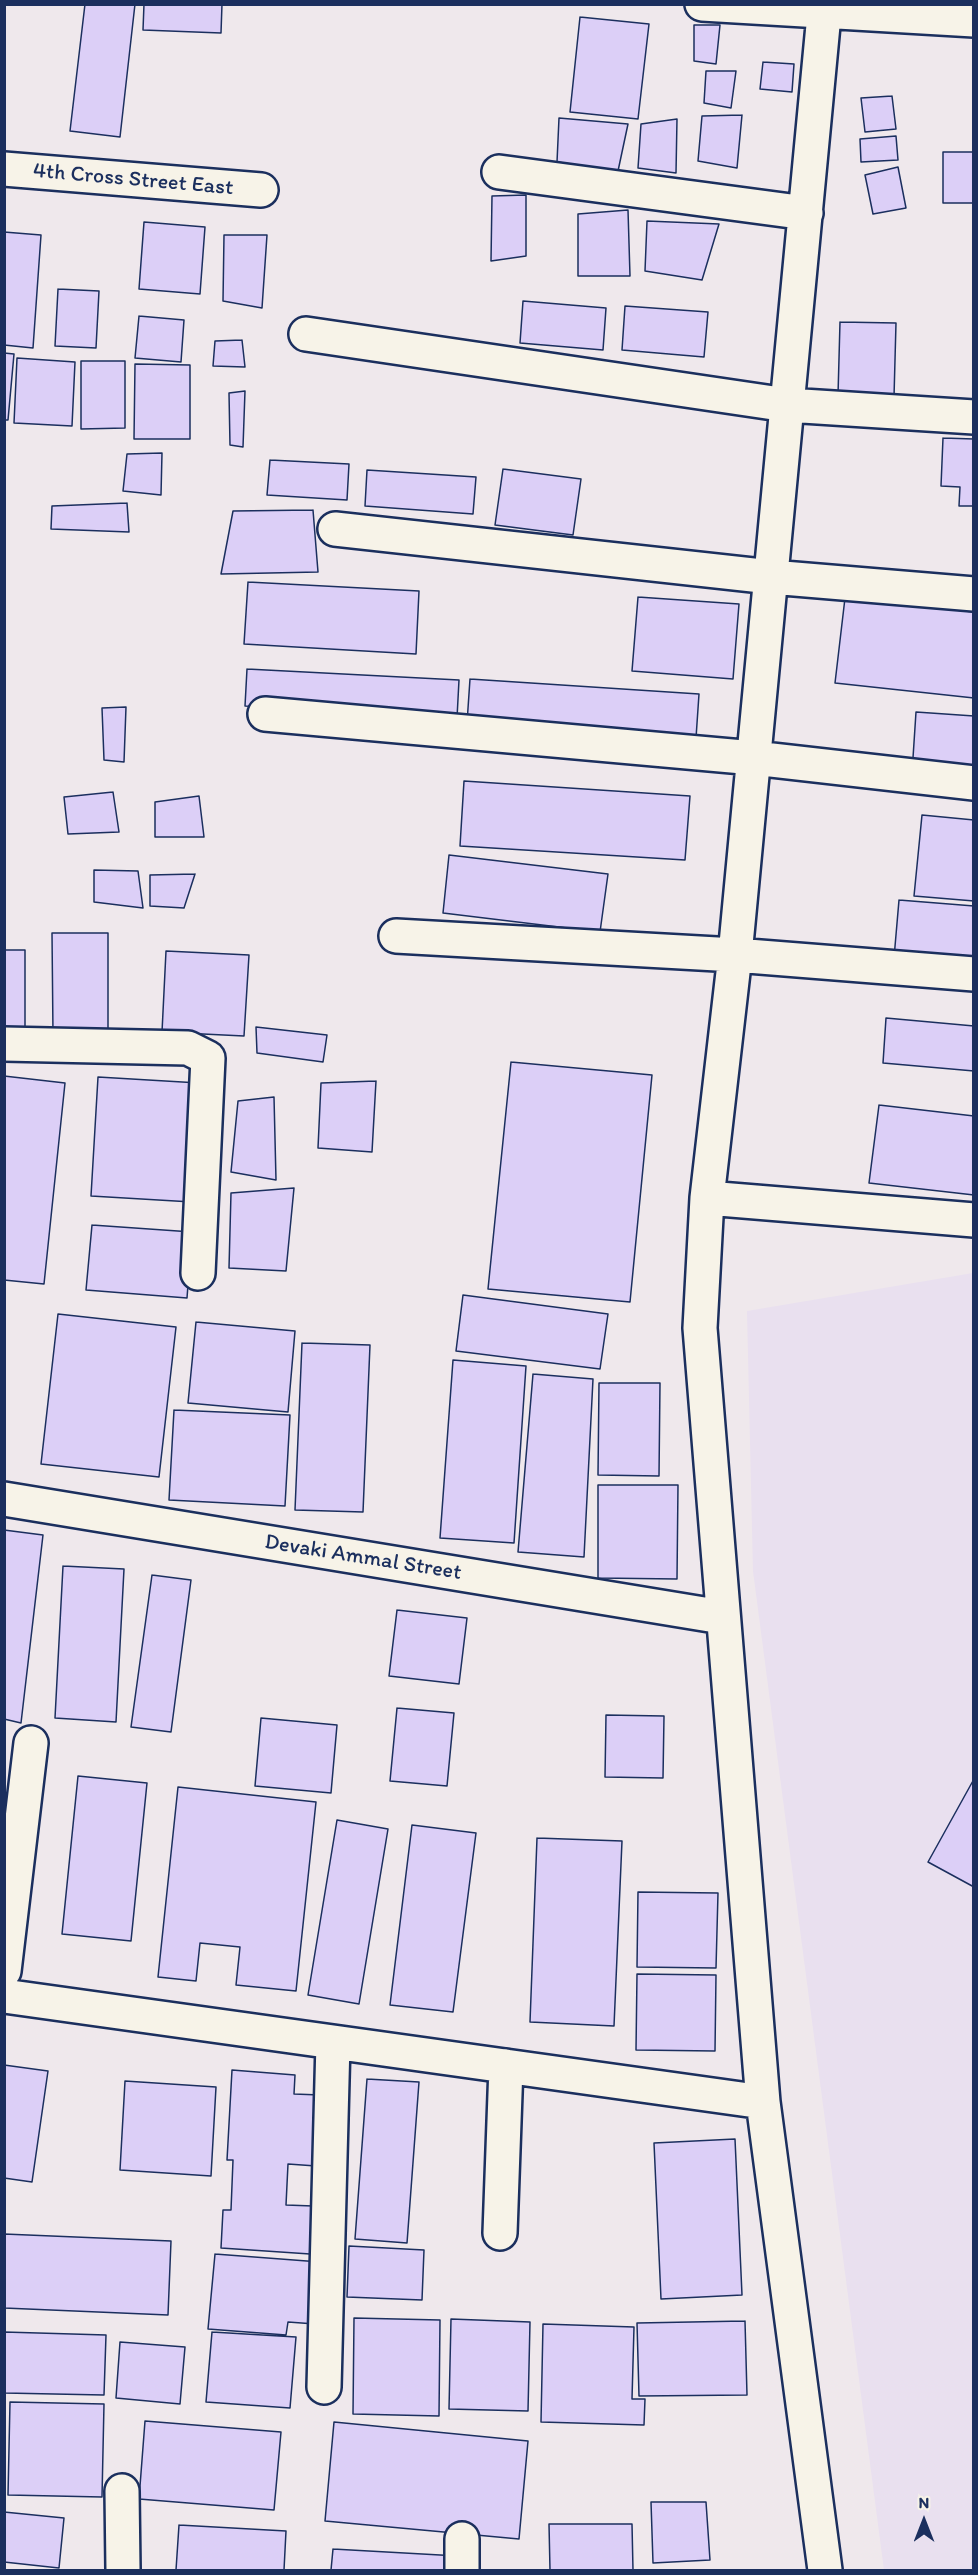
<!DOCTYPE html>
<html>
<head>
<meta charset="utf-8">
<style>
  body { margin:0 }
  #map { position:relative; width:978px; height:2575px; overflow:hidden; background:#efe8ec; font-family:Itim,sans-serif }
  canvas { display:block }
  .frame { position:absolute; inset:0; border:6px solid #1b2f5e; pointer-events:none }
  .north { position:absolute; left:894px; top:2491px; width:60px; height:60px; -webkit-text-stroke:4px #f7f3e8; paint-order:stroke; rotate:0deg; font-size:16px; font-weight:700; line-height:24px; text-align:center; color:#1b2f5e }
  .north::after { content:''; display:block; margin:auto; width:21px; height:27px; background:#1b2f5e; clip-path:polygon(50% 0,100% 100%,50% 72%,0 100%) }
</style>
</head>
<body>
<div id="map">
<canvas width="978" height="2575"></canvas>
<div class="frame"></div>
<div class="north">N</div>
</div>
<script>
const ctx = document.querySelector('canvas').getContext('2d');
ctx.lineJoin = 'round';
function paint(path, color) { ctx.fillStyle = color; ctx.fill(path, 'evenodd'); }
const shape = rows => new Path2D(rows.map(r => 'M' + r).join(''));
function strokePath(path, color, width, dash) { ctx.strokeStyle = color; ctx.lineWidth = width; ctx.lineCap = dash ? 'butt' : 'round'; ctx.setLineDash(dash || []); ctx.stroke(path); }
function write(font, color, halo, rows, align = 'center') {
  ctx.font = font + ' Itim,sans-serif'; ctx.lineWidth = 5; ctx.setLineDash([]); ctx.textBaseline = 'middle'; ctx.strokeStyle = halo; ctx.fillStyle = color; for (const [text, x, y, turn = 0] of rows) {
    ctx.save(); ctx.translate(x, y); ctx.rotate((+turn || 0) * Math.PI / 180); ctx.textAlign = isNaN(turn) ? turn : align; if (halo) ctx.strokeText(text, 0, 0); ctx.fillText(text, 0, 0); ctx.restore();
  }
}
const built = shape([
  [973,1273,973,2570,884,2570,753,1571,747,1311]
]);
const building = shape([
  [85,4,135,4,120,137,70,131,85,4],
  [144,4,222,4,221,33,143,30,144,4],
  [580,17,649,24,638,119,570,112,580,17],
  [694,25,720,25,716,64,694,61,694,25],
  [763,62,794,64,792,92,760,89,763,62],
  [706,71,736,71,731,108,704,103,706,71],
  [892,96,896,129,865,132,861,98,892,96],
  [742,115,737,168,698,161,702,116,742,115],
  [559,118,628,124,618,171,557,162,559,118],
  [677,119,676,173,638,168,641,124,677,119],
  [896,136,898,160,861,162,860,139,896,136],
  [943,152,974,152,974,203,943,203,943,152],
  [898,167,906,208,873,214,865,175,898,167],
  [526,195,526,256,491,261,492,196,526,195],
  [628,210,630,276,578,276,578,214,628,210],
  [647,221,719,224,702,280,645,271,647,221],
  [144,222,205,227,200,294,139,289,144,222],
  [4,232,41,235,33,348,4,345,4,232],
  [224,235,267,235,262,308,223,301,224,235],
  [58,289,99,291,96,348,55,346,58,289],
  [523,301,606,308,603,350,520,343,523,301],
  [625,306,708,312,704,357,622,350,625,306],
  [139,316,184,320,181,362,135,358,139,316],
  [840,322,896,323,894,397,838,395,840,322],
  [242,340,245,367,213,366,215,341,242,340],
  [4,353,14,354,8,420,4,420,4,353],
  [17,358,75,362,72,426,14,423,17,358],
  [81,361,125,361,125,428,81,429,81,361],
  [135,364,190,365,190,439,134,439,135,364],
  [245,391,243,447,230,445,229,393,245,391],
  [943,438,974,439,974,506,959,506,960,487,941,486,943,438],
  [162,453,161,495,123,491,127,454,162,453],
  [270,460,349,464,347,500,267,495,270,460],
  [503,469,581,479,573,535,495,525,503,469],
  [367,470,476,477,473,514,365,506,367,470],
  [127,503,129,532,51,529,52,506,127,503],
  [313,510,318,572,221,574,233,511,313,510],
  [248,582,419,591,416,654,244,644,248,582],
  [638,597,739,604,733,679,632,671,638,597],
  [845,598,974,612,974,698,835,683,845,598],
  [247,669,459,680,457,718,245,706,247,669],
  [470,679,699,694,696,738,467,723,470,679],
  [126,707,124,762,104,760,102,708,126,707],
  [916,712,974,716,974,777,912,773,916,712],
  [464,781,690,796,685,860,460,846,464,781],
  [113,792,119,832,68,834,64,797,113,792],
  [199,796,204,837,155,837,155,802,199,796],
  [922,815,974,820,974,901,914,896,922,815],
  [449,855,608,874,600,932,443,913,449,855],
  [94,870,138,871,143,908,94,902,94,870],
  [195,874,184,908,150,906,150,875,195,874],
  [899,900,974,906,974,965,894,958,899,900],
  [4,921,5,950,25,950,25,1035,4,1034,4,921],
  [52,933,108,933,108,1035,53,1035,52,933],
  [166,951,249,955,244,1036,162,1032,166,951],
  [886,1018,974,1026,974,1071,883,1063,886,1018],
  [256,1027,327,1035,323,1062,257,1053,256,1027],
  [511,1062,652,1075,630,1302,488,1289,511,1062],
  [4,1076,65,1083,44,1284,4,1280,4,1076],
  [98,1077,199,1083,192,1202,91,1196,98,1077],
  [376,1081,372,1152,318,1148,321,1083,376,1081],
  [274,1097,276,1180,231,1172,238,1101,274,1097],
  [879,1105,974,1116,974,1195,869,1183,879,1105],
  [294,1188,286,1271,229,1268,231,1193,294,1188],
  [92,1225,192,1232,187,1298,86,1290,92,1225],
  [463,1295,608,1314,600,1369,456,1351,463,1295],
  [58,1314,176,1327,159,1477,41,1464,58,1314],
  [196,1322,295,1331,288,1412,188,1403,196,1322],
  [302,1343,370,1345,363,1512,295,1510,302,1343],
  [453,1360,526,1366,514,1543,440,1538,453,1360],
  [533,1374,593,1379,584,1557,518,1552,533,1374],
  [599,1383,660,1383,659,1476,598,1475,599,1383],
  [174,1410,290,1415,285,1506,169,1500,174,1410],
  [598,1485,678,1485,677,1579,598,1578,598,1485],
  [4,1530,43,1535,21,1723,4,1719,4,1530],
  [63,1566,124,1569,116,1722,55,1718,63,1566],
  [152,1575,191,1580,171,1732,131,1727,152,1575],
  [397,1610,467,1618,459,1684,389,1676,397,1610],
  [397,1708,454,1713,447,1786,390,1781,397,1708],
  [606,1715,664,1716,663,1778,605,1777,606,1715],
  [261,1718,337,1725,331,1793,255,1786,261,1718],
  [78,1776,147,1783,131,1941,62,1934,78,1776],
  [974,1779,974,1887,928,1862,974,1779],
  [178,1787,316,1802,296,1991,236,1985,240,1947,200,1943,196,1981,158,1977,178,1787],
  [337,1820,388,1829,359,2004,308,1995,337,1820],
  [412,1825,476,1833,453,2012,390,2005,412,1825],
  [537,1838,622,1841,614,2026,530,2022,537,1838],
  [638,1892,718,1893,716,1968,637,1967,638,1892],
  [637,1974,716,1975,715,2051,636,2050,637,1974],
  [4,2065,48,2071,32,2182,4,2178,4,2065],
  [232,2070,295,2075,294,2094,320,2095,316,2166,288,2164,286,2205,313,2206,310,2254,221,2248,223,2210,231,2210,233,2160,227,2160,232,2070],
  [367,2079,419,2082,407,2243,355,2239,367,2079],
  [125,2081,216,2087,211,2176,120,2170,125,2081],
  [735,2139,742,2295,661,2299,654,2143,735,2139],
  [4,2234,171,2241,168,2315,4,2308,4,2234],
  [349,2246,424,2250,422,2300,347,2297,349,2246],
  [215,2254,320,2262,315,2324,288,2322,286,2335,208,2329,215,2254],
  [354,2318,440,2320,439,2416,353,2414,354,2318],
  [451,2319,530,2322,528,2411,449,2409,451,2319],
  [745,2321,747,2395,639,2396,637,2323,745,2321],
  [543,2324,634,2327,632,2399,645,2399,644,2425,541,2422,543,2324],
  [4,2332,106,2335,104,2395,4,2393,4,2332],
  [212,2332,296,2337,290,2408,206,2402,212,2332],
  [120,2342,185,2347,180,2404,116,2398,120,2342],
  [10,2402,104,2404,102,2497,8,2495,10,2402],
  [145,2421,281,2432,274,2510,139,2499,145,2421],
  [334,2422,528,2441,519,2539,325,2521,334,2422],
  [651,2502,706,2502,710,2560,653,2563,651,2502],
  [4,2512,64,2518,59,2568,4,2562,4,2512],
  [549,2524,632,2524,633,2570,550,2570,549,2524],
  [179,2525,286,2531,284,2570,176,2570,179,2525],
  [333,2549,458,2556,457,2570,331,2570,333,2549]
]);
const minor = shape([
  [702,4,974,20],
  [825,4,735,955,707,1198,700,1328,763,2102,825,2570],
  [4,169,261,190],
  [499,172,806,213],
  [306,334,787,405,974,417],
  [335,529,771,577,974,594],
  [265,714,754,758,974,783],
  [396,936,735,955,974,974],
  [4,1044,188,1048,208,1058,198,1273],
  [707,1198,974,1220],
  [4,1499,722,1617],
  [4,1971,31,1743],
  [4,1996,763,2102],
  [500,2233,506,2066],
  [324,2387,333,2042],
  [122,2491,123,2570],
  [462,2539,462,2570]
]);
const streetNames = [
  ["4th Cross Street East",133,180,5],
  ["Devaki Ammal Street",363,1558,9]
];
paint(built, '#e9e0ef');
paint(building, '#dccff7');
strokePath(building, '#1b2f5e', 1.5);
strokePath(minor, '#1b2f5e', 38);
strokePath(minor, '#f7f3e8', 33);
write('22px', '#1b2f5e', '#f7f3e8', streetNames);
</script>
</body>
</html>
